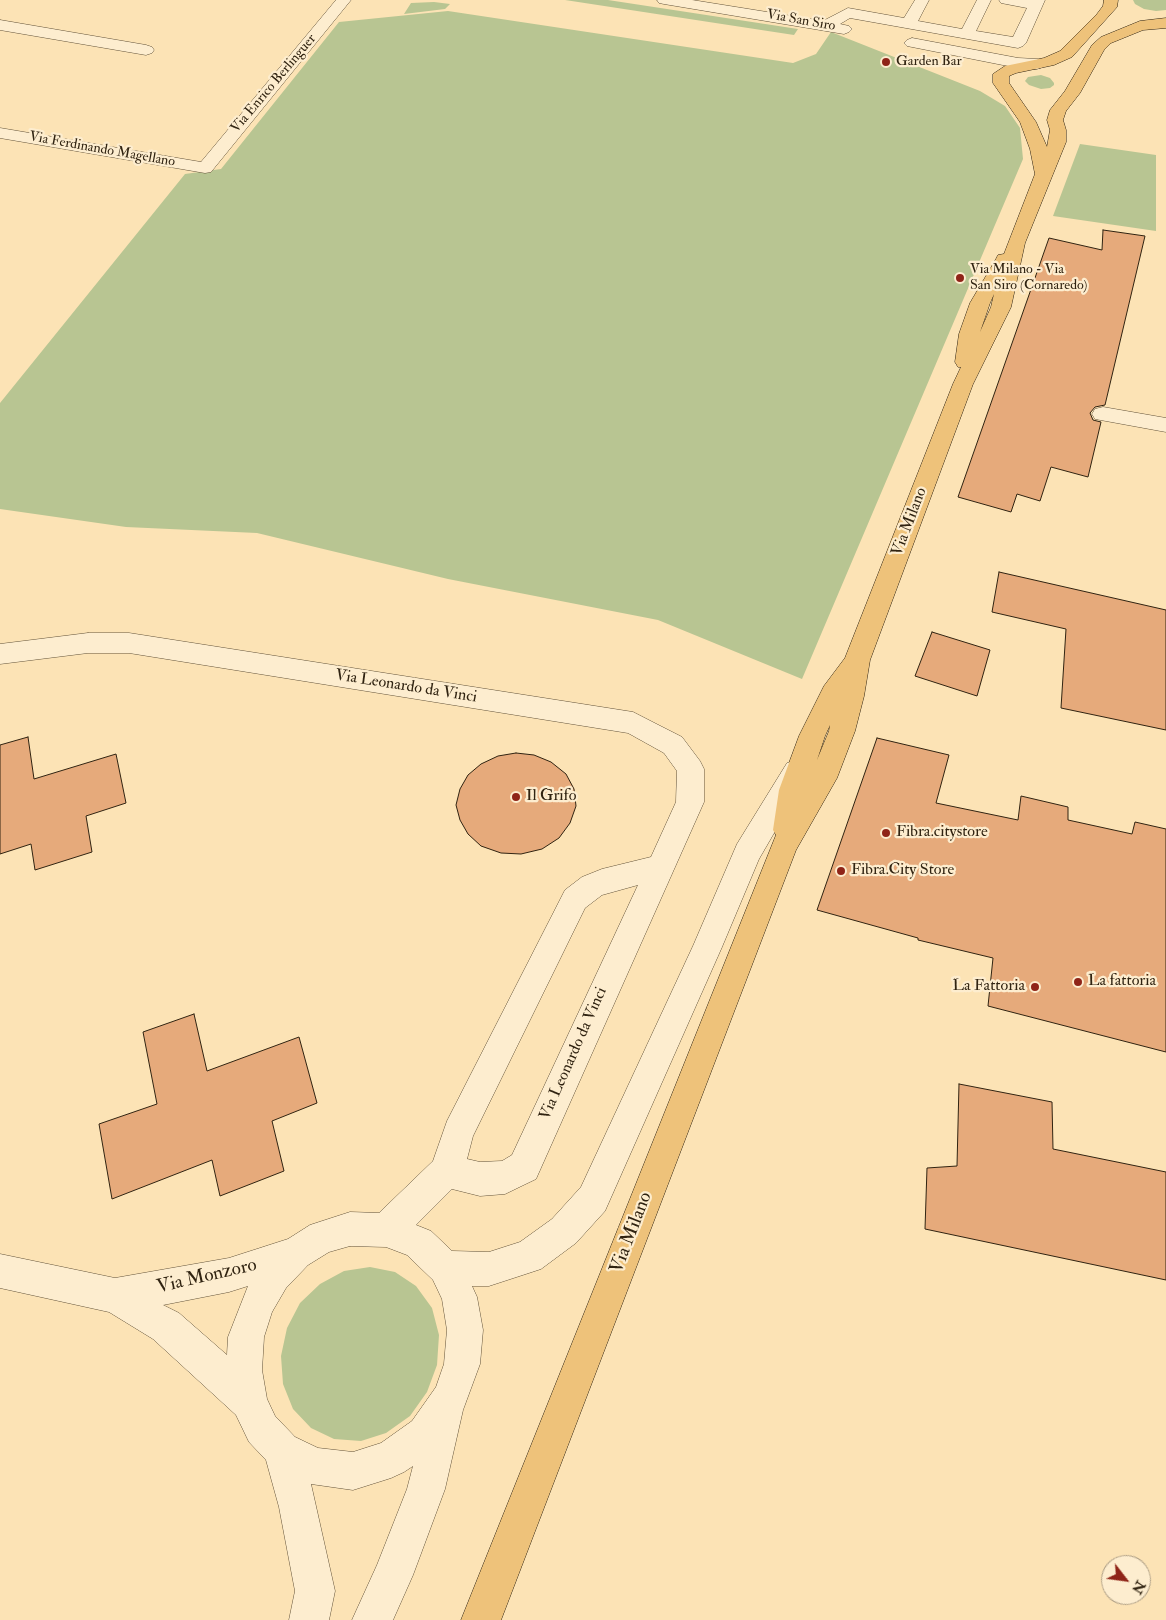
<!DOCTYPE html>
<html>
<head>
<meta charset="utf-8">
<style>
  body { margin:0 }
  #map { position:relative; width:1166px; height:1620px; overflow:hidden; background:#fce3b5; font-family:"IM FELL Double Pica",serif }
  canvas { display:block }
  .north { position:absolute; left:1101px; top:1555px; width:50px; height:50px; box-sizing:border-box; background:#fdedcf; border:1px solid #ab9c83; border-radius:50%; rotate:120deg; font-size:14px; font-weight:700; line-height:20px; text-align:center; color:#302311 }
  .north::after { content:''; display:block; margin:auto; width:18px; height:22px; background:#8f2418; clip-path:polygon(50% 0,100% 100%,50% 72%,0 100%) }
</style>
</head>
<body>
<div id="map">
<canvas width="1166" height="1620"></canvas>
<div class="north">N</div>
</div>
<script>
const ctx = document.querySelector('canvas').getContext('2d');
ctx.lineJoin = 'round';
function paint(path, color) { ctx.fillStyle = color; ctx.fill(path, 'evenodd'); }
const shape = rows => new Path2D(rows.map(r => 'M' + r).join(''));
function strokePath(path, color, width, dash) { ctx.strokeStyle = color; ctx.lineWidth = width; ctx.lineCap = dash ? 'butt' : 'round'; ctx.setLineDash(dash || []); ctx.stroke(path); }
function write(font, color, halo, rows, align = 'center') {
  ctx.font = font + ' "IM FELL Double Pica",serif'; ctx.lineWidth = 4.5; ctx.setLineDash([]); ctx.textBaseline = 'middle'; ctx.strokeStyle = halo; ctx.fillStyle = color; for (const [text, x, y, turn = 0] of rows) {
    ctx.save(); ctx.translate(x, y); ctx.rotate((+turn || 0) * Math.PI / 180); ctx.textAlign = isNaN(turn) ? turn : align; if (halo) ctx.strokeText(text, 0, 0); ctx.fillText(text, 0, 0); ctx.restore();
  }
}
const green = shape([
  [565,0,608,0,798,29,794,35],
  [1133,0,1166,0,1166,10,1156,11,1144,9,1135,4],
  [434,2,450,4,445,9,404,14,411,3],
  [448,11,793,63,816,54,831,32,980,91,1005,106,1020,128,1023,159,802,679,658,620,448,579,257,533,126,527,0,509,0,403,185,174,221,169,339,22],
  [1041,75,1050,78,1054,83,1054,85,1050,88,1041,89,1029,85,1025,81,1028,77],
  [1080,144,1156,155,1156,231,1053,216],
  [370,1267,395,1272,416,1286,432,1308,439,1335,437,1365,427,1392,410,1416,386,1433,361,1441,334,1439,311,1428,293,1409,283,1384,281,1356,287,1328,300,1303,320,1284,344,1271]
]);
const building = shape([
  [1103,230,1145,236,1105,405,1095,407,1090,413,1093,420,1101,422,1088,477,1051,467,1040,501,1017,494,1011,512,958,497,1049,238,1102,250,1103,230],
  [999,572,1166,610,1166,730,1061,708,1066,629,992,612,999,572],
  [932,632,990,650,977,696,915,676,932,632],
  [28,737,34,779,116,754,126,803,86,816,92,852,35,870,31,844,0,854,0,745,28,737],
  [877,738,949,755,936,803,1018,820,1021,796,1068,807,1068,820,1132,834,1135,822,1166,829,1166,1052,988,1006,993,958,918,940,918,938,817,910,877,738],
  [516,753,534,755,551,762,566,774,574,789,576,806,570,823,559,838,542,849,521,854,501,853,481,846,468,834,460,820,456,805,460,789,468,775,481,764,498,756,516,753],
  [194,1014,207,1071,299,1037,317,1103,272,1121,284,1171,220,1196,212,1160,112,1199,99,1124,157,1104,143,1032,194,1014],
  [959,1084,1052,1102,1053,1149,1166,1172,1166,1280,925,1229,927,1168,957,1166,959,1084]
]);
const minor = shape([
  [336,0,351,0,211,172,205,173,0,138,0,128,201,162,336,0],
  [657,0,692,0,823,21,848,8,904,18,915,0,929,0,918,21,962,29,977,0,991,0,976,31,1013,37,1027,8,1001,3,999,0,1045,0,1026,43,1023,46,1018,48,850,18,840,24,849,26,852,29,849,32,844,34,664,4,659,3,657,0],
  [0,20,146,45,152,47,154,50,152,53,146,55,0,30,0,20],
  [912,38,1018,58,1037,59,1043,61,1045,64,1043,67,1037,69,1018,68,907,46,904,43,907,40,912,38],
  [1103,407,1166,418,1166,432,1095,419,1092,414,1095,409,1103,407],
  [88,633,129,633,633,712,682,737,700,761,704,769,704,802,536,1179,505,1194,480,1196,452,1189,416,1225,431,1231,452,1251,489,1252,520,1242,552,1219,581,1187,693,946,737,844,787,763,797,760,807,763,810,771,759,859,722,947,605,1211,576,1243,541,1269,489,1286,472,1286,477,1297,483,1330,480,1364,463,1410,445,1489,413,1575,393,1620,352,1620,377,1565,407,1489,413,1466,404,1472,391,1478,353,1490,311,1484,335,1591,329,1620,289,1620,295,1591,279,1507,266,1460,249,1442,236,1415,153,1339,109,1312,0,1288,0,1254,115,1278,229,1258,288,1239,310,1225,350,1212,379,1213,433,1161,447,1121,565,890,582,877,602,869,651,857,676,802,677,771,664,753,628,733,129,653,88,653,0,664,0,644,88,633],
  [638,885,512,1155,502,1161,480,1162,467,1159,473,1136,585,908,602,895,638,885],
  [350,1246,386,1247,407,1255,433,1280,442,1299,447,1330,444,1364,436,1387,412,1421,381,1443,353,1452,318,1448,295,1437,275,1416,267,1399,262,1370,264,1337,272,1312,286,1288,308,1265,329,1252,350,1246],
  [248,1286,228,1337,227,1355,179,1313,163,1305,229,1292,248,1286]
]);
const major = shape([
  [1104,0,1118,0,1117,7,1072,57,1054,65,1016,73,1009,76,1009,83,1036,122,1047,147,1050,130,1047,120,1050,110,1065,91,1092,45,1101,37,1140,21,1166,18,1166,28,1143,30,1111,43,1104,50,1080,93,1066,111,1063,120,1066,130,1066,142,1025,243,1011,307,973,384,870,660,864,696,855,731,837,778,796,850,501,1620,461,1620,776,835,773,830,779,790,799,736,824,686,845,658,953,384,961,367,958,367,955,362,959,334,970,303,996,259,998,255,1004,254,1035,174,1030,149,1020,122,993,83,993,74,1005,66,1044,58,1060,51,1097,14,1103,6,1104,0],
  [994,294,991,307,980,332,990,303,994,294],
  [830,725,829,731,817,760,825,736,830,725]
]);
const markers = [
  [886,62,5,"#8f2418"],
  [960,278,5,"#8f2418"],
  [516,797,5,"#8f2418"],
  [886,833,5,"#8f2418"],
  [841,871,5,"#8f2418"],
  [1078,982,5,"#8f2418"],
  [1035,987,5,"#8f2418"]
];
const farStreetnames = [
  ["Via San Siro",801,21,10],
  ["Via Enrico Berlinguer",274,84,-50],
  ["Via Ferdinando Magellano",102,150,10]
];
const farPoinames = [
  ["Garden Bar",896,62],
  ["Via Milano - Via",970,270],
  ["San Siro (Cornaredo)",970,286]
];
const streetNames = [
  ["Via Milano",910,522,-69],
  ["Via Leonardo da Vinci",406,687,9],
  ["Via Leonardo da Vinci",574,1054,-66]
];
const poiNames = [
  ["Il Grifo",526,797],
  ["Fibra.citystore",896,833],
  ["Fibra.City Store",851,871],
  ["La fattoria",1088,982],
  ["La Fattoria",1025,987,"right"]
];
const nearStreetnames = [
  ["Via Milano",632,1233,-69],
  ["Via Monzoro",207,1277,-13]
];
paint(green, '#b8c592');
paint(building, '#e6aa7b');
strokePath(building, '#302311', 1);
strokePath(minor, '#63533a', 1);
strokePath(major, '#302311', 1);
paint(minor, '#fdedcf');
paint(major, '#eec27a');
for (const [x, y, r, color] of markers) { const dot = new Path2D(); dot.arc(x, y, r, 0, 2 * Math.PI); ctx.fillStyle = color; ctx.fill(dot); strokePath(dot, '#fdedcf', 2); }
write('14px', '#302311', '#fdedcf', farStreetnames);
write('14px', '#302311', '#fdedcf', farPoinames, 'left');
write('16px', '#302311', '#fdedcf', streetNames);
write('16px', '#302311', '#fdedcf', poiNames, 'left');
write('19px', '#302311', '#fdedcf', nearStreetnames);
</script>
</body>
</html>
